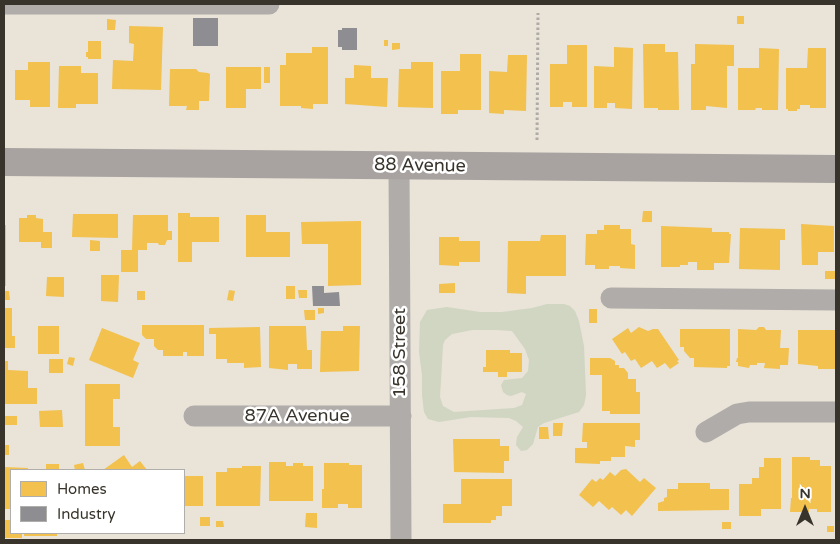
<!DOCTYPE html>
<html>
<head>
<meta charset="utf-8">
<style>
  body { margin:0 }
  #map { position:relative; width:840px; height:544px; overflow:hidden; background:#e9e3d8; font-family:"Varela Round",sans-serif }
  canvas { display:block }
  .frame { position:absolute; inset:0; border:5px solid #38342b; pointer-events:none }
  .legend { position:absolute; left:10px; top:469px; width:175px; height:65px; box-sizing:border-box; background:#fff; border:1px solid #afaeaa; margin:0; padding:6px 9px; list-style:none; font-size:15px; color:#38342b }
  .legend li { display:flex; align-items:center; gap:10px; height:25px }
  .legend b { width:25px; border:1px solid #afaeaa }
  .north { position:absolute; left:780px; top:484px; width:50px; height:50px; -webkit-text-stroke:4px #fff; paint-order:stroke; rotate:0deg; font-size:14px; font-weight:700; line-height:20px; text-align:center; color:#38342b }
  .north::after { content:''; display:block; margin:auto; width:18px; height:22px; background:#38342b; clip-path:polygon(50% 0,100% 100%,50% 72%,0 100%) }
</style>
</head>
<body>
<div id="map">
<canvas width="840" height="544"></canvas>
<div class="frame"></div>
<ul class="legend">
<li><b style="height:14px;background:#f2c14e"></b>Homes</li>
<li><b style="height:14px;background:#8d8d92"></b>Industry</li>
</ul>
<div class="north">N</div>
</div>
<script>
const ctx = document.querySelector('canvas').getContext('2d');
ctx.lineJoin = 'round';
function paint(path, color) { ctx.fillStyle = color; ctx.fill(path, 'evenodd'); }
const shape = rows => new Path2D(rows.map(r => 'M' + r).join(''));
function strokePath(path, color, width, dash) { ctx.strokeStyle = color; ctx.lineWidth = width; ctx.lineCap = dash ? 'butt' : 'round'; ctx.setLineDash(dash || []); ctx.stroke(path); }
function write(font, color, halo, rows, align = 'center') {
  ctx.font = font + ' "Varela Round",sans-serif'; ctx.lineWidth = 5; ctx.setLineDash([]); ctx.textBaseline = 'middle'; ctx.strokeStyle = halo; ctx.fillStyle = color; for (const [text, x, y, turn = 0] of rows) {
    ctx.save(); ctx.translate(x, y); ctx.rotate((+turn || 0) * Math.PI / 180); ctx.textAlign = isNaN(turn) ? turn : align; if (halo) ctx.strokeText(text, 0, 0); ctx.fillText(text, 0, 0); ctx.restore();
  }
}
const green = shape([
  [547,304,564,304,570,306,575,311,579,321,584,346,586,395,584,405,579,412,544,423,538,427,533,444,527,450,521,451,516,445,517,437,523,427,516,421,509,418,471,417,439,422,428,419,424,412,422,395,422,375,419,352,420,322,427,310,447,307,480,312,502,312,532,308],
  [472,330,497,330,512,331,525,349,529,360,528,371,522,378,504,380,501,385,503,392,507,395,511,396,522,392,526,394,522,405,514,408,454,412,443,406,440,397,443,345,445,340,452,334]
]);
const homes = shape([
  [737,16,744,16,744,24,737,24],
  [107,19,116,20,115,30,107,30],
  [129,26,163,27,161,90,112,89,113,60,133,61,134,44,129,43],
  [384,40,388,40,388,46,384,46],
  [88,41,101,41,101,59,88,59,88,57,86,57,86,52,88,52],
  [392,43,400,43,400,49,392,50],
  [643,44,665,44,665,52,678,52,679,110,658,110,658,108,644,108],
  [695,44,734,45,734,66,727,66,727,108,706,106,706,110,691,110,691,64,695,64],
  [567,45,587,45,587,107,572,107,572,102,563,102,563,107,550,107,550,64,567,64],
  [312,47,328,47,328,104,313,104,313,109,301,108,301,106,280,106,280,65,286,65,286,53,312,53],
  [614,47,633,48,632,109,615,108,615,103,607,103,607,108,594,108,594,66,614,67],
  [759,48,779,49,778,110,762,110,762,108,756,108,755,110,738,110,738,68,759,68],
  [808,48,826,48,826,108,810,108,810,105,800,105,800,109,797,109,797,111,788,111,788,109,786,109,786,68,807,68],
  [460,54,481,54,481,110,458,110,458,114,441,114,441,71,460,71],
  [508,55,527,55,526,111,504,110,504,114,489,113,489,71,507,72],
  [28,62,50,62,50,107,30,107,30,100,15,100,15,70,28,70],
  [411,62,433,62,433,108,398,107,399,69,411,69],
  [354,65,371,66,371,78,388,78,387,107,345,104,345,78,354,78],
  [59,66,81,66,81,73,98,73,98,104,76,104,76,108,58,108],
  [226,67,261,67,261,89,246,89,246,108,226,108],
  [264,67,270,67,270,83,264,83],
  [170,69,196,69,199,72,208,73,210,74,209,101,199,101,199,110,186,110,187,106,169,106],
  [643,211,652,211,652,222,642,222],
  [178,213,190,213,190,217,219,217,219,242,192,242,192,262,178,262],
  [73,214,118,214,118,238,72,237],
  [27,215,36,215,36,218,43,219,43,232,52,232,52,248,41,248,41,242,19,242,19,218,27,218],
  [133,215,168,215,168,231,172,231,172,240,167,240,165,245,159,245,158,243,147,243,147,250,138,250,138,272,121,272,121,250,132,250],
  [246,215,266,215,266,232,290,232,290,257,246,257],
  [361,221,361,285,328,286,328,244,302,244,301,222],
  [801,224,834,226,834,252,818,252,818,265,802,265],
  [4,225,6,225,6,286,4,286],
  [604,225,620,225,620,229,631,229,631,244,635,245,635,269,620,268,620,266,609,266,609,269,595,269,595,265,585,265,586,234,597,234,597,230,604,230],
  [661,226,712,228,712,232,729,232,729,234,731,234,729,263,714,263,714,270,697,270,697,262,688,262,688,265,680,265,680,267,661,267],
  [740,228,785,229,785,240,780,240,780,270,739,269],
  [541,235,566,235,566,276,526,276,526,294,507,293,508,241,540,241],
  [439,237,459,237,459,241,480,241,480,262,459,262,459,266,439,265],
  [90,240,100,241,100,251,90,251],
  [825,271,836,271,836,279,825,279],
  [101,275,119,275,118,302,101,301],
  [47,277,64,277,64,297,46,296],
  [455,283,455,293,439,293,439,284],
  [286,286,295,286,295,299,286,299],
  [229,290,235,291,233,301,227,300],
  [298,290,307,290,307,298,299,298],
  [4,291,9,291,10,300,4,300],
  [137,291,145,291,145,300,137,300],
  [4,308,12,308,12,336,15,336,15,348,4,348],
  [318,308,324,308,324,313,318,314],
  [589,309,597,309,597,323,589,323],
  [304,310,315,310,315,320,305,320],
  [142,325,204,325,204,356,187,356,187,352,183,352,183,356,163,356,163,350,158,350,154,346,154,339,146,339,142,335],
  [38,326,59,326,59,354,38,354],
  [269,326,306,326,307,350,312,350,312,369,297,369,297,364,288,364,288,370,269,368],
  [343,326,360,326,359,371,320,372,321,331,343,331],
  [260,327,261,367,244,368,244,363,227,363,227,359,216,359,216,334,209,334,209,328],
  [639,327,648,331,653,329,658,329,679,360,677,361,679,363,670,369,665,363,657,368,652,361,641,368,635,359,631,361,625,352,622,354,612,339,628,328,631,333],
  [759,327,764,327,766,330,781,330,780,348,789,348,788,365,780,365,780,369,764,368,765,363,757,363,757,365,750,365,749,368,738,366,738,362,736,362,737,358,738,358,738,329,756,330],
  [102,328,140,343,133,360,139,363,133,378,89,360],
  [680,329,730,329,730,366,727,366,727,368,694,367,694,358,690,358,684,351,684,347,680,347],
  [798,330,836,330,836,369,818,369,818,366,798,364],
  [486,350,510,350,510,353,522,353,522,372,507,372,507,377,498,377,498,372,483,372,483,367,486,367],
  [69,357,75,358,73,366,67,364],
  [590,358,610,358,615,361,615,365,619,365,619,368,624,368,628,373,628,379,636,379,636,392,640,392,640,414,610,414,610,411,602,411,602,375,590,375],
  [49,359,63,359,63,373,49,373],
  [4,361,8,361,8,370,28,371,28,388,37,388,37,404,4,404],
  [85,384,120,384,120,399,113,399,113,427,120,427,120,446,85,446],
  [62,410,63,427,40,427,39,411],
  [4,416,17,416,17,425,4,425],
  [553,423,563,423,562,436,553,436],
  [583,423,640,423,640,440,635,440,635,447,625,446,625,457,611,457,611,461,600,461,600,464,575,463,575,448,587,448,587,442,582,442],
  [539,427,548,427,549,439,539,439],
  [453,439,500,439,500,446,509,446,509,461,504,461,504,473,454,472],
  [4,445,9,445,9,455,4,455],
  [124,455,132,467,140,461,147,470,103,470],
  [792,457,810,457,810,460,820,460,820,466,831,466,831,512,817,512,817,509,809,509,809,512,790,512,791,498,792,498],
  [764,458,781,458,781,509,761,509,761,516,739,516,739,484,752,484,752,478,759,478,759,467,764,467],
  [269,462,286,462,286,466,293,466,293,463,303,463,303,466,313,466,313,501,269,501],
  [83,463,85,470,75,470,74,465],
  [324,463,349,463,349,465,362,465,362,508,348,508,348,504,338,504,338,508,322,508,322,489,324,489],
  [46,464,59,464,59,470,46,470],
  [242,466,261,466,260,506,216,506,216,472,227,472,227,468,242,468],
  [4,467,28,468,28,470,11,470,11,509,4,509],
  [626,469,640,482,644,478,656,488,632,516,626,510,621,515,612,507,609,510,599,501,593,507,579,495,592,479,596,482,600,478,603,480,610,472,615,476,621,470],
  [184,476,203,476,203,506,184,506],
  [461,479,512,479,512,506,502,506,502,516,496,516,496,520,491,520,491,523,443,523,443,504,461,504],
  [678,483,710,483,710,489,729,489,729,510,658,511,658,503,664,501,664,498,667,497,667,489,678,489],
  [306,513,317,513,317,528,305,527],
  [200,517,210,517,210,526,200,526],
  [4,520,11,520,11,533,22,533,22,538,4,538],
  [216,521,223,521,224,527,216,527],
  [722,522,731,522,731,529,722,529],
  [827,526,834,526,834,532,827,532],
  [24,533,57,533,57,536,24,536]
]);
const industry = shape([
  [193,18,218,18,218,46,193,46],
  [342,28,357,28,357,50,342,50,342,47,338,47,338,30,342,30],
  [312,286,324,286,324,293,339,292,340,306,313,306]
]);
const path = shape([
  [537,140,538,13]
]);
const minor = shape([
  [4,4,269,4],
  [399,165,401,540],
  [611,298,836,300],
  [194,416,401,416],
  [706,432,737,414,749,412,836,412]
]);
const major = shape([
  [4,162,836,169]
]);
const streetNames = [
  ["88 Avenue",420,166,1],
  ["158 Street",400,353,-90],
  ["87A Avenue",297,416]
];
paint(green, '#d0d6c1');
paint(homes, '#f2c14e');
paint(industry, '#8d8d92');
strokePath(path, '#aeaaa6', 3, [2.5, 2.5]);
strokePath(minor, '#b0aca9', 21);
strokePath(major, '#a8a3a0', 28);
write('18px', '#38342b', '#fff', streetNames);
</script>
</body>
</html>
